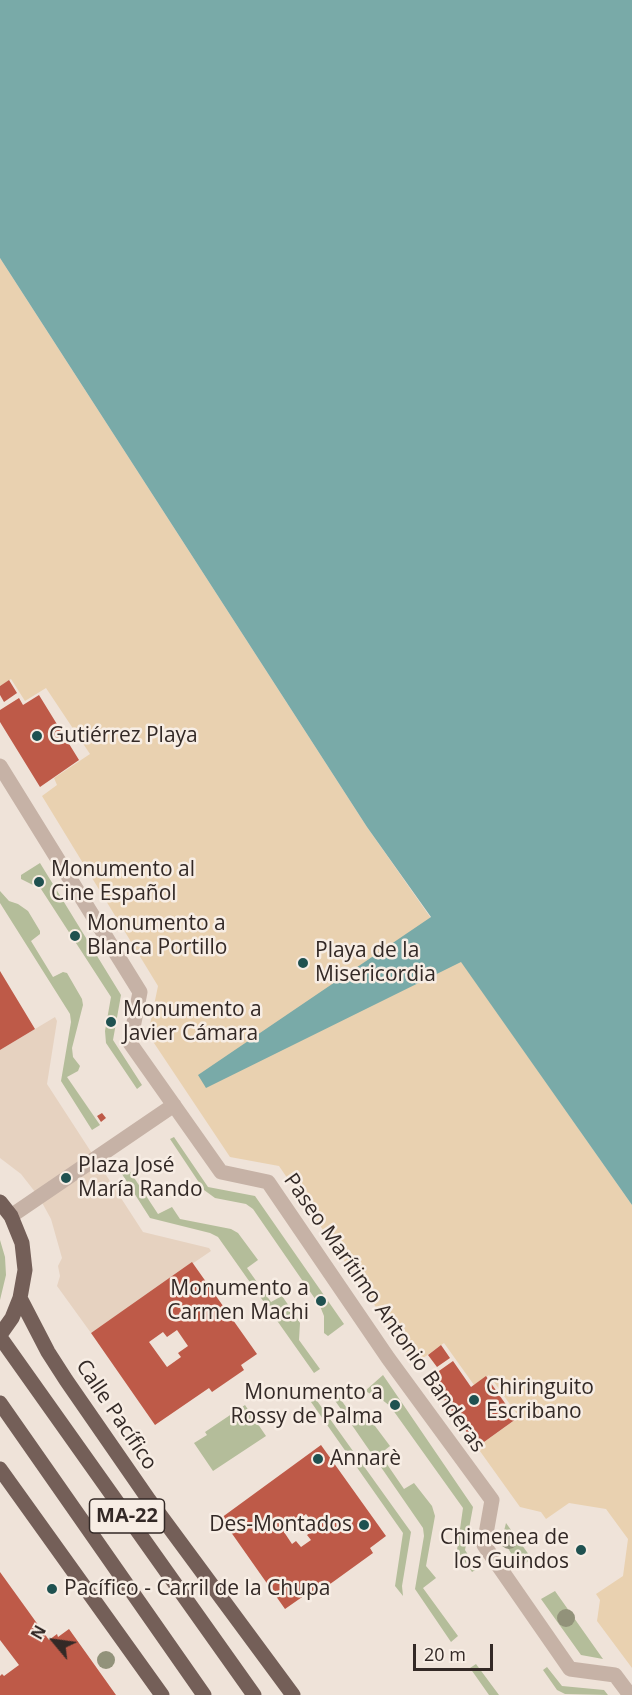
<!DOCTYPE html>
<html>
<head>
<meta charset="utf-8">
<style>
  body { margin:0 }
  #map { position:relative; width:632px; height:1695px; overflow:hidden; background:#efe3d9; font-family:"Open Sans",sans-serif }
  canvas { display:block }
  .north { position:absolute; left:24px; top:1611px; width:60px; height:60px; -webkit-text-stroke:4px #f7ede4; paint-order:stroke; rotate:299deg; font-size:16px; font-weight:700; line-height:24px; text-align:center; color:#332926 }
  .north::after { content:''; display:block; margin:auto; width:21px; height:27px; background:#332926; clip-path:polygon(50% 0,100% 100%,50% 72%,0 100%) }
  .scale { position:absolute; left:413px; top:1644px; width:80px; height:27px; box-sizing:border-box; border:3px solid #332926; border-top:0; padding-left:8px; font-size:18px; line-height:21px; white-space:nowrap; color:#332926; -webkit-text-stroke:4px #f7ede4; paint-order:stroke }
</style>
</head>
<body>
<div id="map">
<canvas width="632" height="1695"></canvas>
<div class="north">N</div>
<div class="scale">20 m</div>
</div>
<script>
const ctx = document.querySelector('canvas').getContext('2d');
ctx.lineJoin = 'round';
function paint(path, color) { ctx.fillStyle = color; ctx.fill(path, 'evenodd'); }
const shape = rows => new Path2D(rows.map(r => 'M' + r).join(''));
function strokePath(path, color, width, dash) { ctx.strokeStyle = color; ctx.lineWidth = width; ctx.lineCap = dash ? 'butt' : 'round'; ctx.setLineDash(dash || []); ctx.stroke(path); }
function write(font, color, halo, rows, align = 'center') {
  ctx.font = font + ' "Open Sans",sans-serif'; ctx.lineWidth = 5; ctx.setLineDash([]); ctx.textBaseline = 'middle'; ctx.strokeStyle = halo; ctx.fillStyle = color; for (const [text, x, y, turn = 0] of rows) {
    ctx.save(); ctx.translate(x, y); ctx.rotate((+turn || 0) * Math.PI / 180); ctx.textAlign = isNaN(turn) ? turn : align; if (halo) ctx.strokeText(text, 0, 0); ctx.fillText(text, 0, 0); ctx.restore();
  }
}
const green = shape([
  [40,863,121,995,113,1040,142,1085,137,1089,106,1043,105,1031,111,997,41,889,21,879,21,875],
  [0,891,9,901,18,904,28,911,40,931,40,934,31,941,53,977,63,972,67,973,82,999,83,1005,72,1048,73,1057,80,1066,78,1071,67,1077,100,1125,92,1130,61,1081,71,1022,70,1014,0,903],
  [174,1137,208,1187,255,1196,344,1324,328,1336,324,1333,324,1316,320,1306,253,1209,246,1204,215,1198,204,1190,170,1139],
  [127,1167,158,1214,172,1207,180,1219,231,1229,238,1233,258,1260,247,1268,271,1302,282,1296,296,1316,300,1323,299,1340,320,1369,314,1373,218,1237,210,1233,150,1218,120,1171],
  [0,1240,5,1257,6,1275,0,1300],
  [383,1375,473,1507,465,1550,477,1569,472,1572,457,1550,463,1508,390,1406,381,1399,365,1391],
  [331,1386,349,1411,372,1422,390,1446,380,1454,404,1489,414,1483,432,1506,435,1516,426,1566,436,1578,423,1588,458,1636,451,1642,415,1589,424,1536,423,1528,327,1389],
  [315,1398,411,1532,402,1586,403,1596,395,1586,403,1533,311,1402],
  [245,1405,266,1436,213,1471,194,1443,207,1435,205,1432],
  [506,1523,532,1559,520,1567,502,1539],
  [555,1591,603,1659,581,1655,541,1599],
  [476,1664,499,1695,489,1695,470,1668],
  [547,1667,562,1686,604,1690,608,1695,565,1694,557,1690,543,1670]
]);
const sand = shape([
  [0,258,367,827,632,1205,632,1668,597,1621,600,1600,596,1594,623,1576,628,1539,606,1509,569,1503,546,1519,541,1512,520,1507,477,1447,519,1417,489,1375,474,1385,444,1343,415,1364,279,1166,230,1157,148,1034,158,986,42,796,57,785,54,778,90,754,46,688,25,701,11,679,0,686]
]);
const plaza = shape([
  [55,1017,57,1021,47,1084,143,1232,209,1248,211,1251,91,1333,57,1286,60,1276,58,1266,62,1258,51,1219,39,1197,21,1174,0,1158,0,1050]
]);
const water = shape([
  [0,0,632,0,632,1205,461,962,206,1088,198,1075,431,917,367,827,0,258]
]);
const building = shape([
  [9,680,17,693,4,702,0,695,0,686],
  [39,695,79,760,40,787,0,722,0,710,19,698,23,705],
  [0,971,35,1029,0,1050],
  [102,1113,106,1118,101,1122,97,1116],
  [192,1262,257,1354,241,1365,244,1370,212,1392,209,1388,155,1425,91,1333],
  [177,1330,188,1346,178,1353,181,1357,167,1367,149,1342,163,1332,167,1337],
  [441,1345,450,1358,437,1367,428,1355],
  [453,1361,471,1387,486,1376,516,1419,477,1447,429,1378],
  [321,1445,386,1536,370,1548,373,1553,308,1600,305,1595,285,1609,221,1518],
  [306,1514,317,1528,307,1535,311,1540,301,1547,296,1541,292,1544,284,1532,288,1529,284,1523,294,1516,297,1521],
  [0,1572,49,1640,57,1634,58,1637,69,1629,116,1695,0,1695,0,1676,2,1674,4,1676,19,1665,0,1640]
]);
const minor = shape([
  [0,766,140,992,130,1043,221,1172,268,1182,388,1358,492,1500,484,1545,570,1669,615,1675,630,1695],
  [11,1216,174,1105]
]);
const major = shape([
  [0,1202,11,1216,22,1243,25,1270,20,1298,12,1318,0,1335],
  [20,1298,48,1352,66,1380,149,1500,293,1695],
  [0,1337,254,1695],
  [0,1403,204,1695],
  [0,1469,162,1695]
]);
const trees = [
  [509,1540],
  [566,1618],
  [106,1660]
];
const markers = [
  [37,736,6,"#1f5150"],
  [39,882,6,"#1f5150"],
  [75,936,6,"#1f5150"],
  [303,963,6,"#1f5150"],
  [111,1022,6,"#1f5150"],
  [66,1178,6,"#1f5150"],
  [321,1301,6,"#1f5150"],
  [474,1400,6,"#1f5150"],
  [395,1405,6,"#1f5150"],
  [318,1459,6,"#1f5150"],
  [364,1525,6,"#1f5150"],
  [581,1550,6,"#1f5150"],
  [52,1589,6,"#1f5150"]
];
const shields = [
  [127,1516,75]
];
const shieldNames = [
  ["MA-22",127,1516]
];
const poiNames = [
  ["Gutiérrez Playa",49,736],
  ["Monumento al",51,870],
  ["Cine Español",51,894],
  ["Monumento a",87,924],
  ["Blanca Portillo",87,948],
  ["Playa de la",315,951],
  ["Misericordia",315,975],
  ["Monumento a",123,1010],
  ["Javier Cámara",123,1034],
  ["Plaza José",78,1166],
  ["María Rando",78,1190],
  ["Monumento a",309,1289,"right"],
  ["Carmen Machi",309,1313,"right"],
  ["Chiringuito",486,1388],
  ["Escribano",486,1412],
  ["Monumento a",383,1393,"right"],
  ["Rossy de Palma",383,1417,"right"],
  ["Annarè",330,1459],
  ["Des-Montados",352,1525,"right"],
  ["Chimenea de",569,1538,"right"],
  ["los Guindos",569,1562,"right"],
  ["Pacífico - Carril de la Chupa",64,1589]
];
const streetNames = [
  ["Paseo Marítimo Antonio Banderas",384,1313,55],
  ["Calle Pacífico",116,1415,56]
];
paint(green, '#b4bd9a');
paint(sand, '#e9d1b0');
paint(plaza, '#e6d2c0');
paint(water, '#79aaa8');
paint(building, '#be5a48');
strokePath(minor, '#c6b2a6', 15);
strokePath(major, '#745f58', 15);
ctx.fillStyle = '#92927a';
for (const [x, y] of trees) { ctx.beginPath(); ctx.arc(x, y, 9, 0, 2 * Math.PI); ctx.fill(); }
for (const [x, y, r, color] of markers) { const dot = new Path2D(); dot.arc(x, y, r, 0, 2 * Math.PI); ctx.fillStyle = color; ctx.fill(dot); strokePath(dot, '#f7ede4', 2); }
for (const [x, y, w] of shields) { const box = new Path2D(); box.roundRect(x - w / 2, y - 17, w, 34, 4.5); ctx.fillStyle = '#f7ede4'; ctx.fill(box); strokePath(box, '#332926', 1.5); }
write('bold 20px', '#332926', null, shieldNames);
write('21px', '#332926', '#f7ede4', poiNames, 'left');
write('21px', '#332926', '#f7ede4', streetNames);
</script>
</body>
</html>
